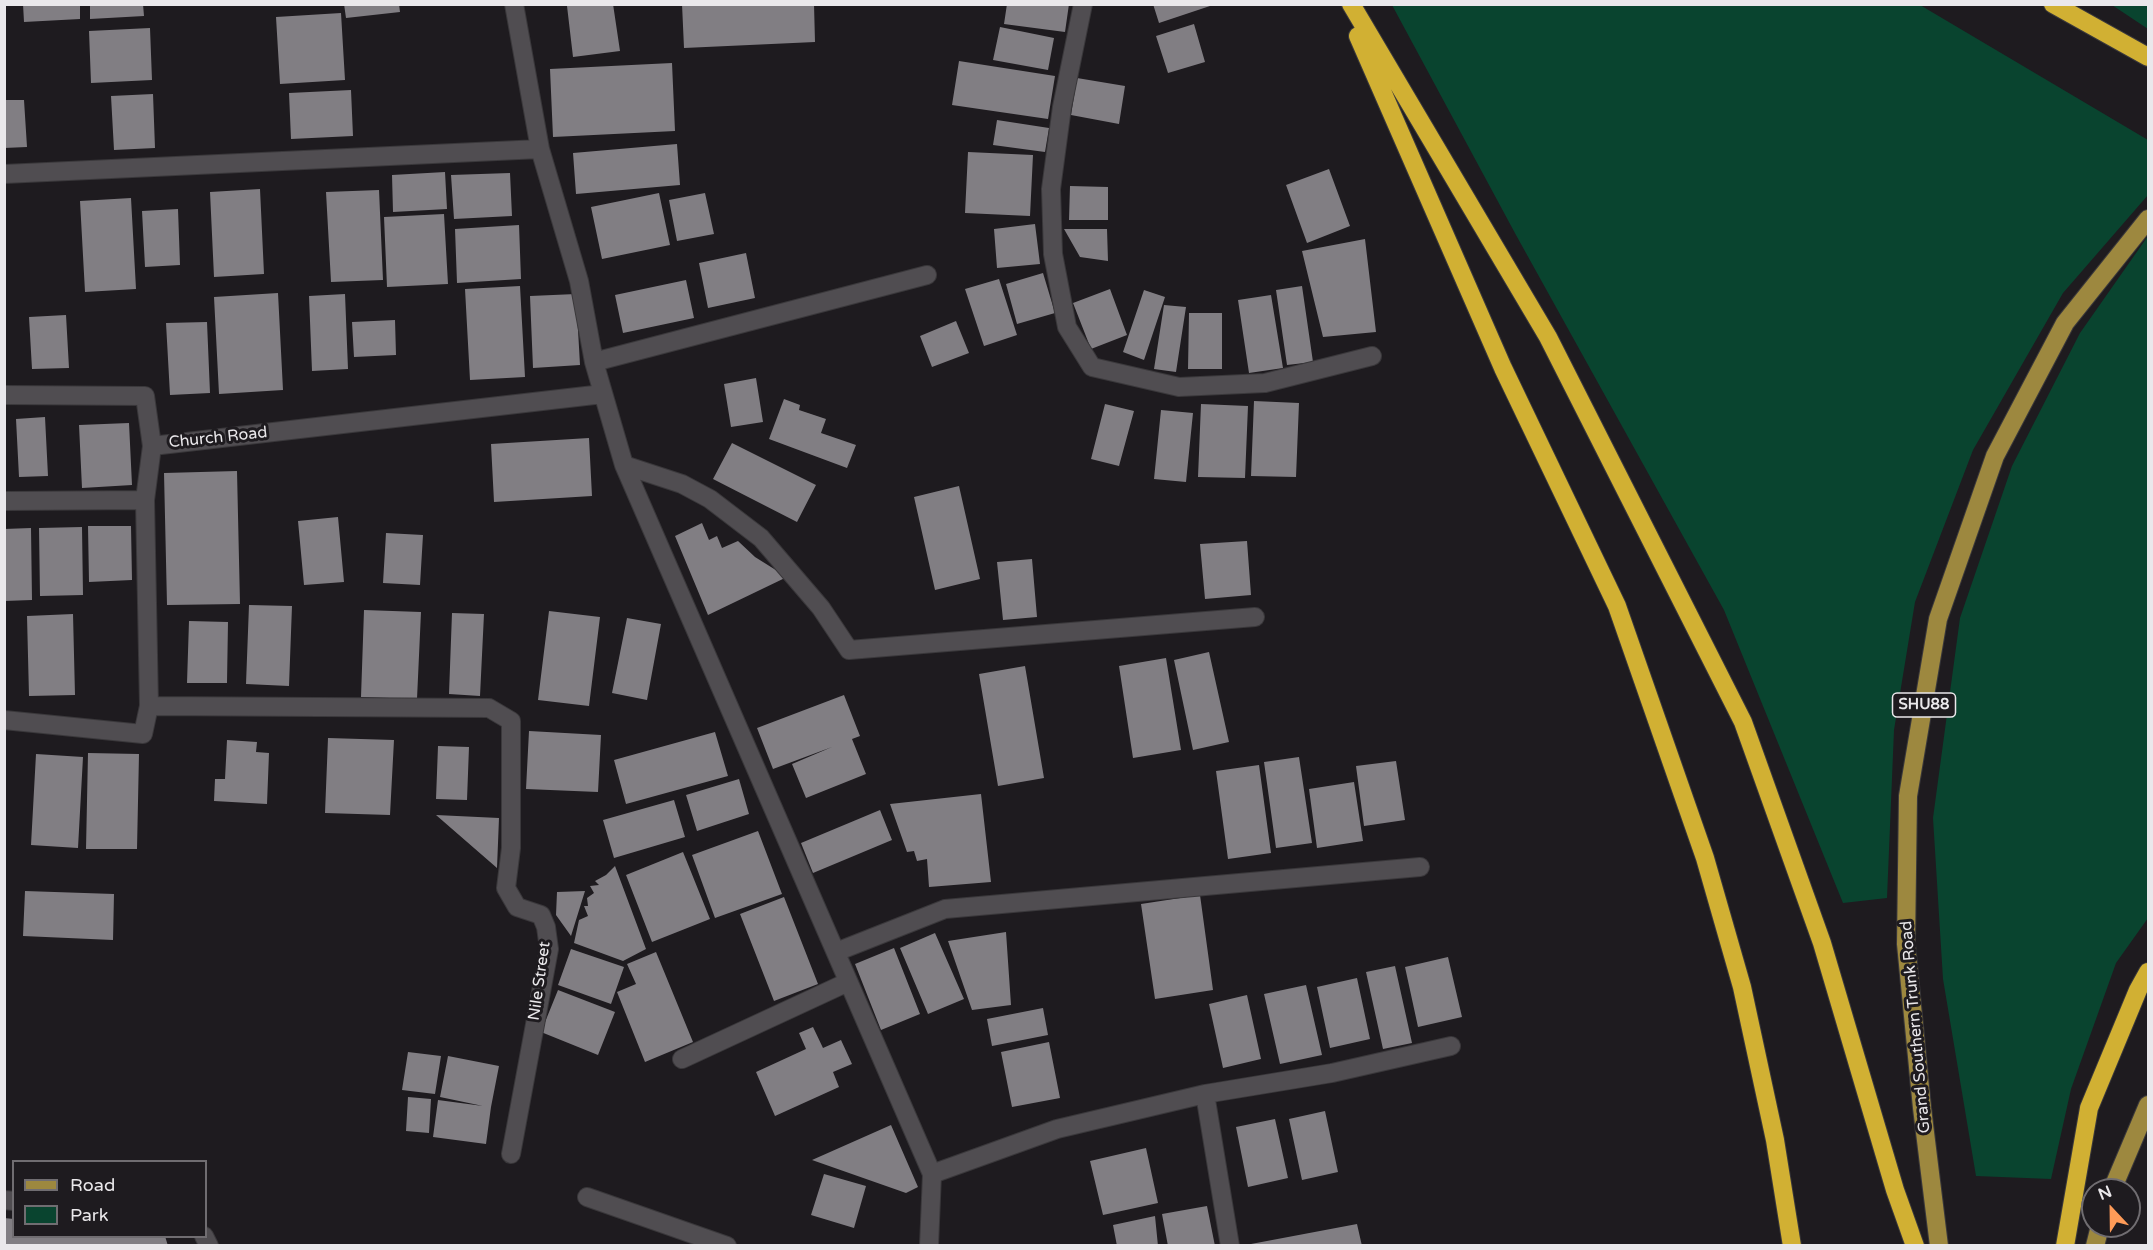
<!DOCTYPE html>
<html>
<head>
<meta charset="utf-8">
<style>
  body { margin:0 }
  #map { position:relative; width:2153px; height:1250px; overflow:hidden; background:#1e1b1f; font-family:"Varela Round",sans-serif }
  canvas { display:block }
  .frame { position:absolute; inset:0; border:6px solid #eae8eb; pointer-events:none }
  .legend { position:absolute; left:12px; top:1160px; width:195px; height:78px; box-sizing:border-box; background:#1e1b1f; border:2px solid #706d71; margin:0; padding:8px 10px; list-style:none; font-size:18px; color:#eae8eb }
  .legend li { display:flex; align-items:center; gap:12px; height:30px }
  .legend b { width:30px; border:2px solid #706d71 }
  .north { position:absolute; left:2081px; top:1178px; width:60px; height:60px; box-sizing:border-box; background:#1e1b1f; border:2px solid #706d71; border-radius:50%; rotate:338deg; font-size:16px; font-weight:700; line-height:24px; text-align:center; color:#eae8eb }
  .north::after { content:''; display:block; margin:auto; width:21px; height:27px; background:#fe9b58; clip-path:polygon(50% 0,100% 100%,50% 72%,0 100%) }
</style>
</head>
<body>
<div id="map">
<canvas width="2153" height="1250"></canvas>
<div class="frame"></div>
<ul class="legend">
<li><b style="height:8px;background:#9d883f"></b>Road</li>
<li><b style="height:16px;background:#09442f"></b>Park</li>
</ul>
<div class="north">N</div>
</div>
<script>
const ctx = document.querySelector('canvas').getContext('2d');
ctx.lineJoin = 'round';
function paint(path, color) { ctx.fillStyle = color; ctx.fill(path, 'evenodd'); }
const shape = rows => new Path2D(rows.map(r => 'M' + r).join(''));
function strokePath(path, color, width, dash) { ctx.strokeStyle = color; ctx.lineWidth = width; ctx.lineCap = dash ? 'butt' : 'round'; ctx.setLineDash(dash || []); ctx.stroke(path); }
function write(font, color, halo, rows, align = 'center') {
  ctx.font = font + ' "Varela Round",sans-serif'; ctx.lineWidth = 6; ctx.setLineDash([]); ctx.textBaseline = 'middle'; ctx.strokeStyle = halo; ctx.fillStyle = color; for (const [text, x, y, turn = 0] of rows) {
    ctx.save(); ctx.translate(x, y); ctx.rotate((+turn || 0) * Math.PI / 180); ctx.textAlign = isNaN(turn) ? turn : align; if (halo) ctx.strokeText(text, 0, 0); ctx.fillText(text, 0, 0); ctx.restore();
  }
}
const green = shape([
  [1392,5,1920,5,2148,140,2148,195,2063,293,1973,450,1915,602,1894,730,1887,898,1843,903,1724,610,1516,235],
  [2112,5,2148,5,2148,29],
  [2148,236,2148,918,2116,963,2071,1089,2051,1179,1976,1176,1943,979,1933,818,1960,618,2012,466,2080,333]
]);
const building = shape([
  [23,4,80,4,80,19,24,22],
  [90,4,143,4,144,16,90,19],
  [344,4,399,4,400,12,346,18],
  [582,4,613,4,620,51,573,57,567,6],
  [682,4,814,4,815,42,684,48],
  [1007,4,1069,4,1065,32,1004,24],
  [1153,4,1213,4,1213,5,1159,23],
  [341,13,345,80,280,84,276,17],
  [1194,24,1205,62,1168,73,1156,36],
  [1000,27,1054,38,1048,70,993,60],
  [150,28,152,80,91,83,89,31],
  [959,61,1055,76,1048,119,952,105],
  [672,63,675,131,553,137,550,69],
  [1077,78,1125,86,1119,124,1071,115],
  [351,90,353,136,291,139,289,93],
  [153,94,155,148,114,150,111,96],
  [4,100,24,100,27,147,4,148],
  [997,120,1049,128,1045,152,993,145],
  [677,144,680,185,576,194,573,153],
  [968,152,1033,155,1030,216,965,213],
  [1329,169,1350,226,1307,243,1286,185],
  [445,172,447,209,393,212,392,175],
  [510,173,512,216,454,219,451,175],
  [1070,186,1108,187,1108,220,1069,220],
  [260,189,264,274,214,277,210,192],
  [379,190,383,280,331,282,326,192],
  [659,193,670,245,602,259,591,207],
  [705,193,714,234,677,241,669,200],
  [131,198,136,289,85,292,80,201],
  [178,209,180,265,145,267,142,211],
  [444,214,448,284,387,287,384,217],
  [1035,224,1040,264,997,268,994,229],
  [519,225,521,279,457,283,455,229],
  [1064,229,1107,229,1108,261,1080,257],
  [1365,239,1376,332,1323,337,1302,251],
  [746,253,755,298,708,308,699,263],
  [1043,273,1055,313,1017,324,1006,284],
  [999,279,1017,335,984,346,965,289],
  [686,280,694,318,623,333,615,295],
  [520,286,525,377,470,380,465,289],
  [1302,286,1313,362,1287,365,1276,290],
  [1110,289,1127,335,1091,349,1073,303],
  [1144,290,1165,297,1144,360,1123,352],
  [278,293,283,390,219,394,214,297],
  [345,294,348,369,312,371,309,296],
  [576,294,580,365,533,368,530,296],
  [1271,295,1283,368,1249,373,1238,300],
  [1164,305,1186,307,1176,372,1154,369],
  [1189,313,1222,313,1222,369,1188,369],
  [66,315,69,368,32,369,29,317],
  [395,320,396,355,354,357,352,322],
  [956,321,969,353,932,367,920,336],
  [207,322,210,393,170,395,166,323],
  [756,378,763,422,731,427,724,384],
  [784,399,800,405,799,410,826,419,821,433,856,445,847,468,769,439],
  [1254,401,1299,403,1296,477,1251,476],
  [1105,404,1134,411,1119,466,1091,459],
  [1201,404,1248,406,1245,478,1198,477],
  [1161,410,1193,413,1186,482,1154,479],
  [45,417,48,476,19,477,16,419],
  [129,423,132,485,82,488,79,425],
  [589,438,592,496,494,502,491,444],
  [732,443,816,485,797,522,713,479],
  [237,471,240,604,167,605,164,473],
  [959,486,980,579,935,590,914,497],
  [338,517,344,582,304,585,298,521],
  [702,523,709,540,717,536,722,548,738,541,755,557,787,577,708,615,675,536],
  [88,526,131,526,132,580,89,582],
  [82,527,83,595,40,596,39,528],
  [31,528,32,600,4,601,4,529],
  [386,533,423,535,420,585,383,583],
  [1247,541,1251,595,1205,599,1200,544],
  [1032,559,1037,617,1003,620,997,562],
  [249,605,292,606,289,686,246,684],
  [364,610,421,612,417,699,361,697],
  [549,611,600,617,589,706,538,700],
  [452,613,484,614,480,696,449,694],
  [73,614,75,695,29,696,27,616],
  [627,618,661,624,647,700,612,693],
  [189,621,228,622,227,683,187,683],
  [1209,652,1229,742,1193,750,1174,660],
  [1166,658,1181,750,1133,758,1119,666],
  [1025,666,1044,778,998,786,979,674],
  [844,695,860,736,852,739,866,774,806,798,792,764,832,747,773,769,757,728],
  [529,731,601,735,598,792,526,789],
  [715,732,728,776,626,804,614,760],
  [328,738,394,740,390,815,325,813],
  [227,740,257,742,256,752,269,753,267,804,214,801,215,779,225,779],
  [438,746,469,747,467,800,436,799],
  [88,753,139,754,137,849,86,849],
  [36,754,83,757,78,848,31,845],
  [1299,757,1312,843,1276,848,1264,762],
  [1396,761,1405,820,1364,826,1356,766],
  [1259,765,1271,853,1228,859,1216,771],
  [739,779,749,814,697,831,686,795],
  [1354,782,1363,841,1317,848,1309,789],
  [981,794,991,882,929,887,927,859,917,861,914,851,907,852,890,804],
  [674,800,685,837,614,858,603,820],
  [880,810,892,840,813,873,801,843],
  [436,815,499,818,497,868],
  [758,831,782,894,715,918,692,855],
  [683,852,710,919,652,942,626,875],
  [615,866,646,949,623,961,574,943,579,920,588,916,584,906,588,906,587,898,594,893,590,886,599,885,595,881,606,875],
  [25,891,114,894,113,940,23,936],
  [585,891,571,936,556,915,557,892],
  [1200,895,1213,990,1155,999,1141,904],
  [784,897,818,984,774,1001,740,914],
  [1006,932,1011,1005,972,1010,948,941],
  [935,933,964,999,928,1014,900,948],
  [894,948,920,1014,881,1030,855,964],
  [571,949,624,967,611,1004,558,985],
  [656,952,693,1042,645,1062,617,992,636,984,627,964],
  [1448,957,1462,1017,1418,1027,1405,967],
  [1395,966,1412,1043,1383,1049,1366,972],
  [1357,978,1370,1039,1330,1048,1317,987],
  [1306,985,1322,1055,1280,1064,1264,994],
  [558,990,615,1012,598,1055,541,1032],
  [1247,995,1261,1059,1223,1068,1209,1004],
  [1043,1008,1048,1035,992,1046,987,1019],
  [813,1027,823,1048,841,1040,852,1064,833,1072,839,1087,775,1116,756,1072,806,1049,799,1033],
  [1049,1042,1060,1098,1012,1107,1001,1052],
  [408,1052,441,1056,435,1094,402,1090],
  [448,1056,499,1066,491,1107,486,1144,433,1137,438,1100,483,1106,440,1097],
  [408,1097,431,1099,429,1133,406,1131],
  [1325,1111,1338,1172,1302,1180,1289,1119],
  [1275,1119,1288,1178,1248,1187,1236,1127],
  [891,1125,918,1187,906,1193,812,1160],
  [1146,1148,1158,1203,1103,1215,1090,1161],
  [824,1174,866,1186,854,1228,811,1215],
  [1207,1206,1215,1246,1168,1246,1162,1214],
  [1155,1216,1158,1246,1117,1246,1113,1225],
  [4,1218,14,1219,14,1236,165,1236,168,1246,4,1246],
  [1357,1224,1362,1246,1251,1246,1251,1244]
]);
const street = shape([
  [514,4,540,149,579,281,594,362,624,465,932,1174,929,1246],
  [1083,4,1062,107,1051,189,1053,254,1067,327,1092,367,1179,387,1265,383,1372,356],
  [4,174,540,149],
  [594,362,927,275],
  [4,395,145,396,152,446],
  [624,465,682,484,710,499,761,538,821,608,849,650,1255,617],
  [4,501,145,500],
  [149,706,489,708,511,721,511,848,506,888,517,907,541,915,546,927,549,949,511,1154],
  [4,720,143,734,149,706,145,500,152,446,603,394],
  [836,952,945,909,1420,867],
  [682,1059,848,982],
  [1205,1094,1230,1246],
  [932,1174,1057,1129,1205,1094,1332,1073,1451,1046],
  [587,1197,727,1246],
  [4,1200,14,1201],
  [204,1236,209,1246]
]);
const primary = shape([
  [2112,1190,2148,1105],
  [1939,1246,1922,1108,1906,944,1908,796,1938,619,1995,456,2065,323,2148,219],
  [2095,1246,2100,1226]
]);
const highway = shape([
  [1351,4,1548,337,1743,722,1822,943,1895,1190,1915,1246],
  [2053,4,2148,57],
  [1358,36,1503,368,1617,606,1705,858,1742,987,1775,1140,1792,1246],
  [2065,1246,2089,1108,2138,990,2148,972]
]);
const shields = [
  [1924,705,63]
];
const shieldNames = [
  ["SHU88",1924,705]
];
const streetNames = [
  ["Church Road",218,438,-6],
  ["Nile Street",540,981,-82],
  ["Grand Southern Trunk Road",1916,1027,-95]
];
paint(green, '#09442f');
paint(building, '#817e83');
strokePath(street, '#3a383b', 20);
strokePath(primary, '#3a383b', 20);
strokePath(highway, '#3a383b', 20);
strokePath(street, '#504d51', 18);
strokePath(primary, '#9d883f', 18);
strokePath(highway, '#d1b033', 18);
for (const [x, y, w] of shields) { const box = new Path2D(); box.roundRect(x - w / 2, y - 12, w, 24, 4.5); ctx.fillStyle = '#1e1b1f'; ctx.fill(box); strokePath(box, '#eae8eb', 1.5); }
write('bold 15px', '#eae8eb', null, shieldNames);
write('16px', '#eae8eb', '#1e1b1f', streetNames);
</script>
</body>
</html>
